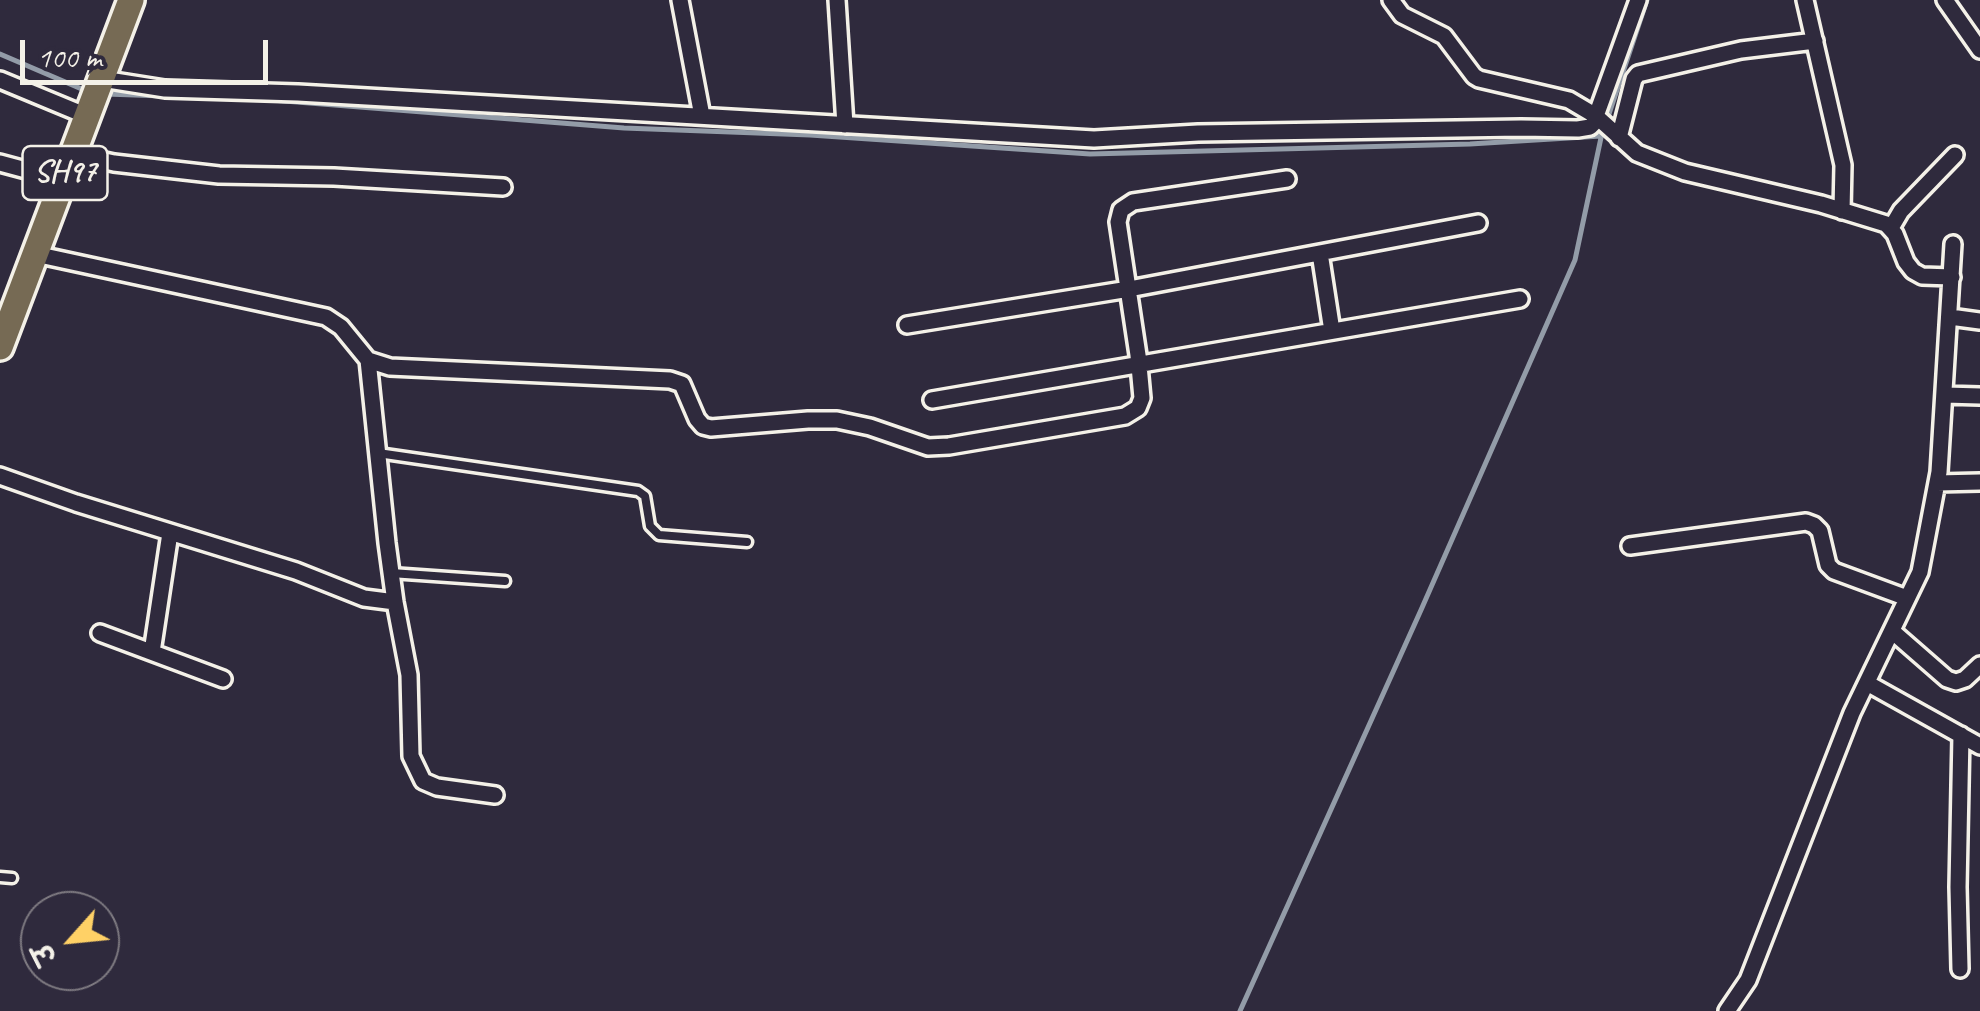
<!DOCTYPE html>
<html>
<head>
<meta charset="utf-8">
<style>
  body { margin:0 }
  #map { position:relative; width:1980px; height:1011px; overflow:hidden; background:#2f2a3d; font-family:Caveat,"Playpen Sans Deva",sans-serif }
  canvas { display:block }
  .north { position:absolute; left:20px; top:891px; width:100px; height:100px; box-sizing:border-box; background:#2f2a3d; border:2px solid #7e7a81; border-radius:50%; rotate:243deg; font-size:28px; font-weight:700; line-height:40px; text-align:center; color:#f4f1e8 }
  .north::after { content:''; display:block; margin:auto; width:35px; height:45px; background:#ffd166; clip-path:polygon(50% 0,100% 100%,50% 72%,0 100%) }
  .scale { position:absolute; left:20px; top:40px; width:248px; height:45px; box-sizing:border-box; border:5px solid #f4f1e8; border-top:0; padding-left:12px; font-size:30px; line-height:35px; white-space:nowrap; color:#f4f1e8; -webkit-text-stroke:8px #2f2a3d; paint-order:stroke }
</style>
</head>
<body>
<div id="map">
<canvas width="1980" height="1011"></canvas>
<div class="north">उ</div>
<div class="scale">100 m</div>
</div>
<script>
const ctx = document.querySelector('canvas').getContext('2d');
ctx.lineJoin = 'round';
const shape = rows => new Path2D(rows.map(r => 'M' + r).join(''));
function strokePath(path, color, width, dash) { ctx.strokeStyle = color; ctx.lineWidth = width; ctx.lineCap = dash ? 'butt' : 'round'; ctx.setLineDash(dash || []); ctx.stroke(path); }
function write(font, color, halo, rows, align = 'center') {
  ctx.font = font + ' Caveat,sans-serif'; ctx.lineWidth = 8; ctx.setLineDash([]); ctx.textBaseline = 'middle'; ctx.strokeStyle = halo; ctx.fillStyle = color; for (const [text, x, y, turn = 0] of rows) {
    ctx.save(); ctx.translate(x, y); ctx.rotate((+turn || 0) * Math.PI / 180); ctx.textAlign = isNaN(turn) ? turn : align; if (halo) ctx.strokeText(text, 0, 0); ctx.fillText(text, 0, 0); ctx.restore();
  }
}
const stream = shape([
  [0,54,84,90],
  [106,94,163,96],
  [259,99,624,128,810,135,1090,154,1470,144,1601,136],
  [1606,123,1647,0],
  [1240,1011,1421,610,1575,260,1602,133]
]);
const lane = shape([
  [378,453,638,491,645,496,650,526,659,535,747,542],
  [391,573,505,581],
  [0,877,12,878]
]);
const street = shape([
  [680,0,702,116],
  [837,0,845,125],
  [1391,0,1402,15,1444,36,1474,76,1479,79,1569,100,1596,116,1637,153,1685,172,1821,204,1886,224,1895,234,1906,262,1913,271,1922,276,1952,277],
  [1805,0,1843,165,1842,211],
  [1945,0,1980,50],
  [102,79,165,89,298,93,1094,139,1198,133,1521,128,1578,129,1590,127,1598,119],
  [0,80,87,116],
  [1596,116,1638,0],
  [1619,138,1634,79,1638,74,1741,50,1815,41],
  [73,154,114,163,219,175,334,177,503,187],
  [0,163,63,180],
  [1891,228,1901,211,1955,155],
  [1320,253,1332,331],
  [35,254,326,317,341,327,368,360,390,367,670,380,682,384,697,419,703,426,711,428,808,420,837,420,870,427,928,447,949,446,1125,416,1138,408,1142,398,1138,355,1118,222,1121,210,1133,202,1287,179],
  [1950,317,1980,321],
  [907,325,1129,289,1478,223],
  [368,360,387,543,395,602,409,675,411,756,423,781,437,787,495,795],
  [1945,395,1980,396],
  [932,400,1520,299],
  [0,476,76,503,296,571,364,598,395,602],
  [1937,483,1980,482],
  [1630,546,1806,522,1814,525,1820,531,1828,565,1834,571,1907,598],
  [1892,631,1947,679,1956,682,1965,679,1980,665],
  [100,633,223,679],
  [152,652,170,533],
  [1867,683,1980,746],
  [1960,969,1958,887,1961,735],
  [1727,1011,1748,980,1852,713,1920,572,1939,472,1953,244]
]);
const primary = shape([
  [0,347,131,0]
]);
const shields = [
  [65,173,85]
];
const shieldNames = [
  ["SH97",65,173]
];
strokePath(stream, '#939ca8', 5);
strokePath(lane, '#f4f1e8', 15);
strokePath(street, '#f4f1e8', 22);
strokePath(primary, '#f4f1e8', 32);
strokePath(lane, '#2f2a3d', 8);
strokePath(street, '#2f2a3d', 15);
strokePath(primary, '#766a54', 25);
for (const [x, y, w] of shields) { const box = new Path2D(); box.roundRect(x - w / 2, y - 27, w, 54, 8); ctx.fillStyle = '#2f2a3d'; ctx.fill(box); strokePath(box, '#f4f1e8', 2.5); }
write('bold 32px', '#f4f1e8', null, shieldNames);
</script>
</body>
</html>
